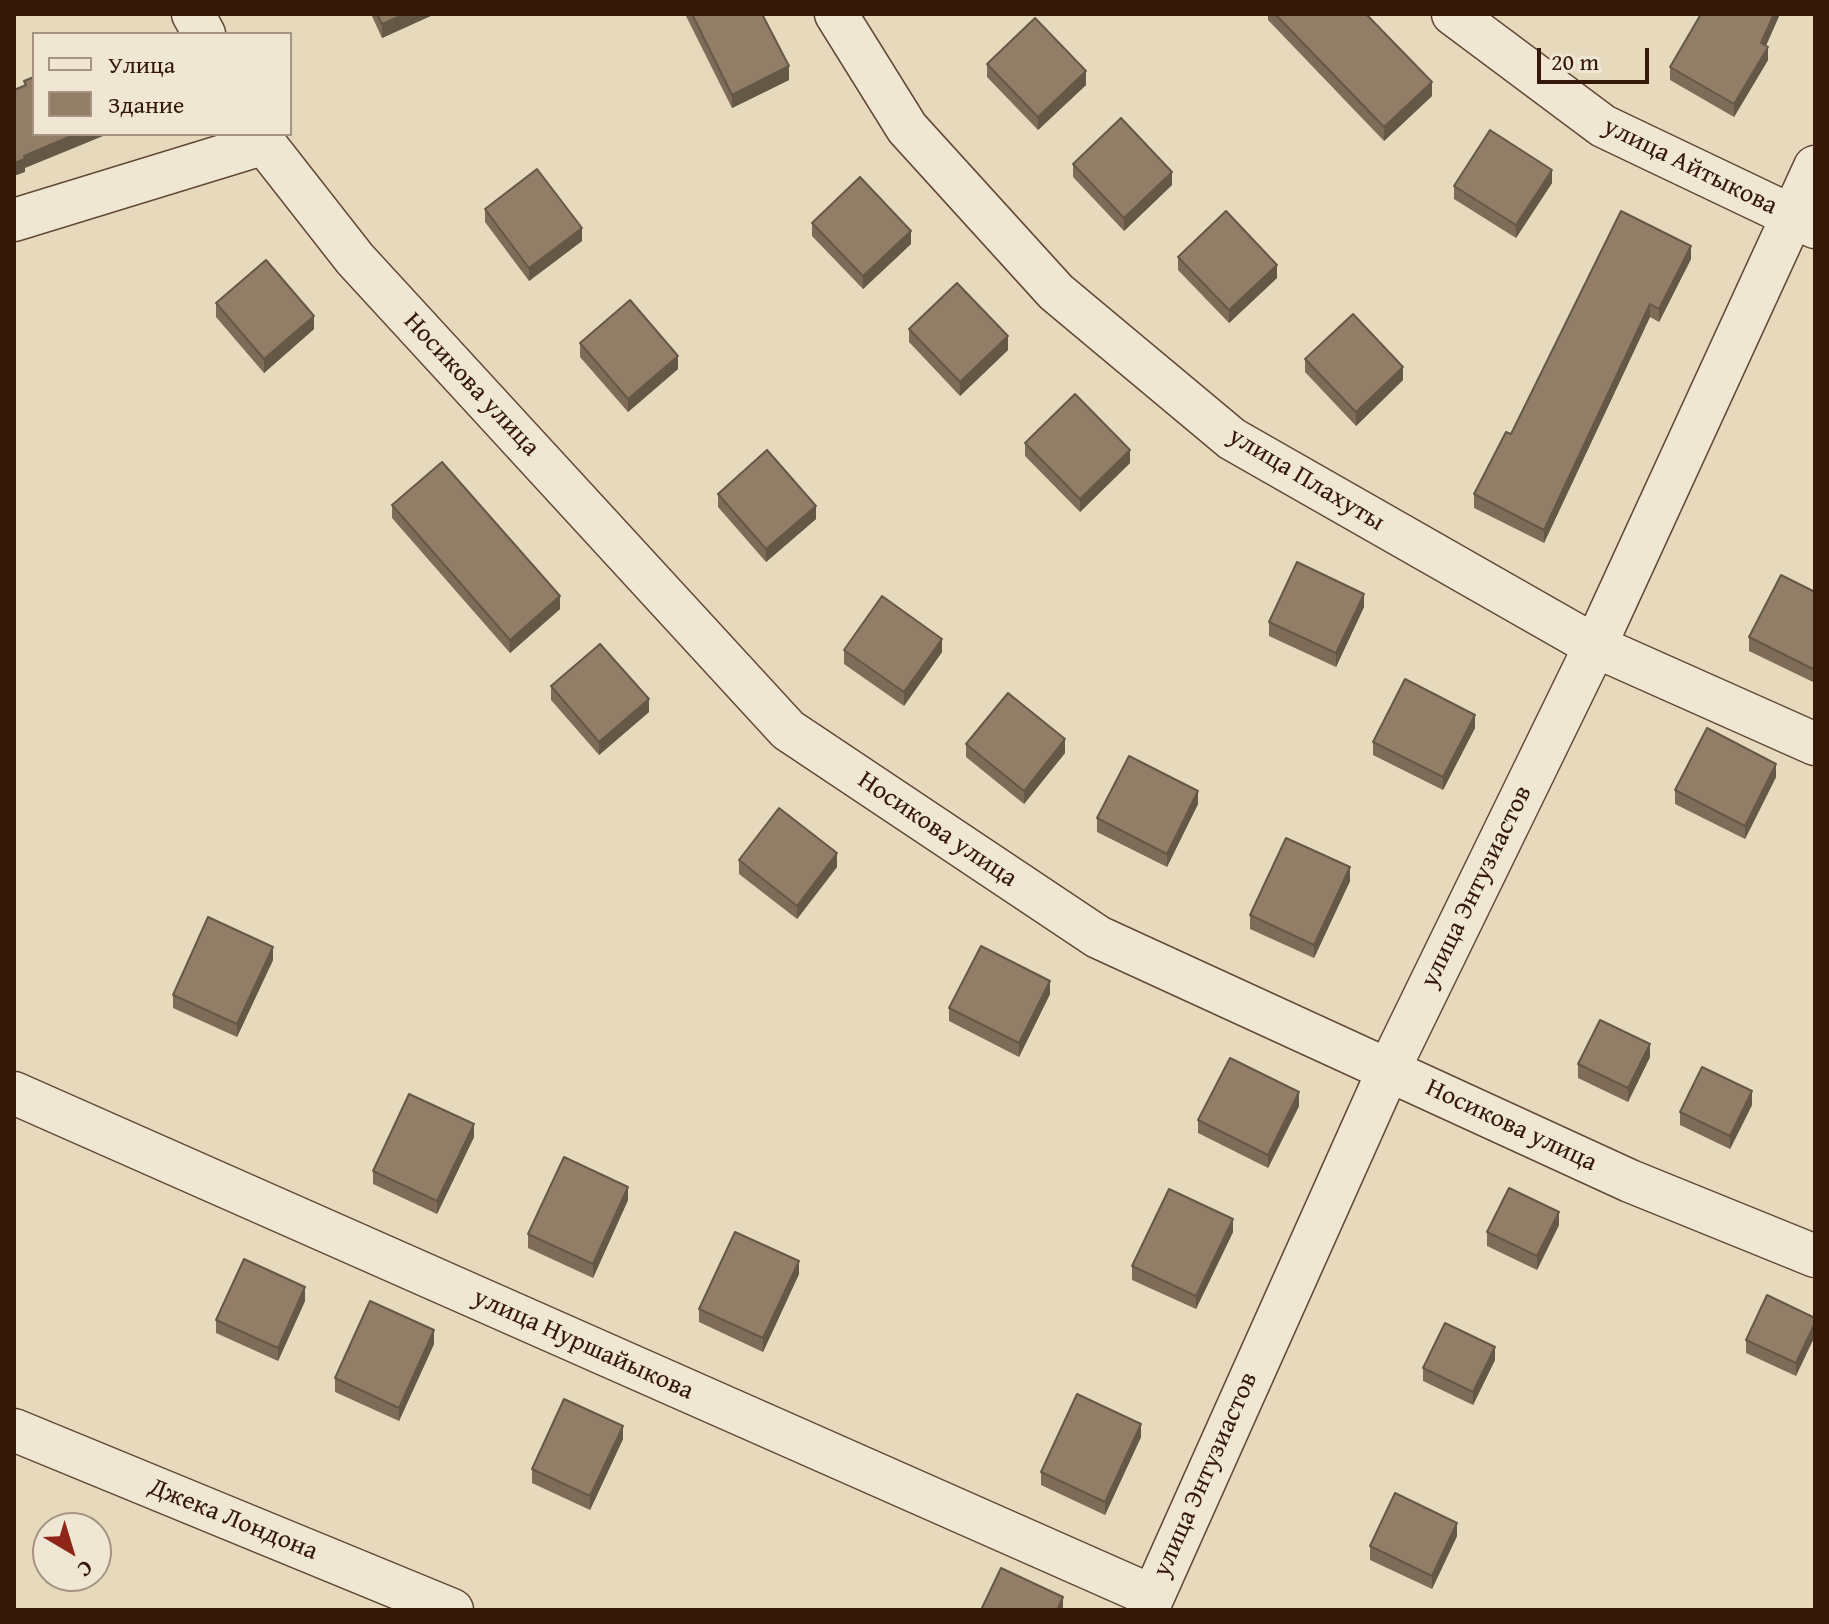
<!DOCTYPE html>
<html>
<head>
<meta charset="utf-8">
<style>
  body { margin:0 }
  #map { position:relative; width:1829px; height:1624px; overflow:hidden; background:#e7dabc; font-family:"Gentium Book Plus",serif }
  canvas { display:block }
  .frame { position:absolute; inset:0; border:16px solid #351808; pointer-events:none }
  .legend { position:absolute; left:32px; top:32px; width:260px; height:104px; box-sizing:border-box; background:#efe7d3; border:2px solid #a59482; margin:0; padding:10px 14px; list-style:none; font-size:24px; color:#351808 }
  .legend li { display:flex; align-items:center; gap:16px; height:40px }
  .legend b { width:40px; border:2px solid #a59482 }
  .north { position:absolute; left:32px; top:1512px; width:80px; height:80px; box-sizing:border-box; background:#efe7d3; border:2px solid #a59482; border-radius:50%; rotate:142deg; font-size:22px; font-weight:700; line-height:32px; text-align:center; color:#351808 }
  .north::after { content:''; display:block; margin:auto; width:28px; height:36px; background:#8f2418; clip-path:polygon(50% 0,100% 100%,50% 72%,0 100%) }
  .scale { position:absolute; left:1537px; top:48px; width:112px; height:36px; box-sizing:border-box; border:4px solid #351808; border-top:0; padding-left:10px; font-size:24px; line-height:28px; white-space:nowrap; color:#351808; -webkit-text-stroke:6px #efe7d3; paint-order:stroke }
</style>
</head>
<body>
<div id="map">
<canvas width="1829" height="1624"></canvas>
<div class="frame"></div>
<ul class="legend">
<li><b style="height:10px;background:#efe7d3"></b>Улица</li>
<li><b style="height:22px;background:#927d66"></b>Здание</li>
</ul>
<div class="north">С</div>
<div class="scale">20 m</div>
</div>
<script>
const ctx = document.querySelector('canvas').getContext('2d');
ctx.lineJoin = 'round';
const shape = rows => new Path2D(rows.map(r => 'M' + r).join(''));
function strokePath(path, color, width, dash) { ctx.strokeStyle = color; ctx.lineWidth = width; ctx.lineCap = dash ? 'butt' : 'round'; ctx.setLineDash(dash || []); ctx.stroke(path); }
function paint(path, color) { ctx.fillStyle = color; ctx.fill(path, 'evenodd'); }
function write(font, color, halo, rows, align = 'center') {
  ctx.font = font + ' "Gentium Book Plus",serif'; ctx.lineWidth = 8; ctx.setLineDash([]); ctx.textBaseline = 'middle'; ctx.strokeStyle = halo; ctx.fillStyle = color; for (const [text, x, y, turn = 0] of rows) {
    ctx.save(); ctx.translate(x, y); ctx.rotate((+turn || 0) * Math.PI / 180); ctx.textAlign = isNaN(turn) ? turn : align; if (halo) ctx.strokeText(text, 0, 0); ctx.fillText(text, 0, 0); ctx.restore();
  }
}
const minor = shape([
  [193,14,204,34],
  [836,14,907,128,1056,292,1232,439,1595,646,1815,744],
  [1453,14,1603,126,1815,227],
  [257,134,355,259,788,730,1098,937,1630,1181,1815,1256],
  [14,220,262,144],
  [14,1093,1152,1596],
  [14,1430,452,1610],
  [1147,1610,1389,1069,1595,646,1815,167]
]);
const wall = shape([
  [371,14,435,14,382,38],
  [685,14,762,14,789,80,732,108],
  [1268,14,1366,14,1432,96,1384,141,1268,20],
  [1701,14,1780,14,1766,46,1768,60,1734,117,1670,80,1670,67],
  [987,64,1086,85,1038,130,987,77],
  [1073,164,1172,185,1124,231,1073,177],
  [1552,183,1516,238,1454,199,1454,186],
  [485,209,582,241,529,281,485,222],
  [812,223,911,244,863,289,812,236],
  [1178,257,1277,278,1229,323,1178,270],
  [1691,259,1659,322,1650,317,1544,543,1474,508,1474,494,1511,434],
  [216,303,314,329,264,373,216,317],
  [909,329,1008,350,960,396,909,342],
  [580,343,678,369,628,412,580,357],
  [1305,359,1403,380,1356,426,1305,372],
  [1025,443,1130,463,1080,512,1025,456],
  [718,494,816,519,766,562,718,507],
  [392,505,560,609,510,653,392,518],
  [1815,592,1815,683,1749,651,1749,637],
  [1364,607,1336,667,1269,636,1269,622],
  [844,650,942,652,904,706,844,664],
  [551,686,649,712,599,755,551,700],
  [1475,728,1443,790,1373,755,1373,742],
  [966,744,1065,753,1024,804,966,757],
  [1776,777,1745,839,1675,804,1675,790],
  [1198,804,1167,867,1097,832,1097,818],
  [739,860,837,867,797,919,739,874],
  [1350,881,1314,958,1250,929,1250,915],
  [273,960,237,1037,173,1008,173,995],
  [1050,994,1019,1057,949,1021,949,1008],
  [1650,1057,1628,1102,1578,1078,1578,1064],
  [1752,1105,1730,1149,1680,1125,1680,1112],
  [1299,1106,1268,1168,1198,1133,1198,1120],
  [474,1137,437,1214,373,1184,373,1171],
  [628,1200,593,1278,528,1248,528,1234],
  [1559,1225,1537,1270,1487,1246,1487,1232],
  [1233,1232,1196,1309,1132,1280,1132,1266],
  [799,1274,763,1352,699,1322,699,1309],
  [305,1301,278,1361,216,1333,216,1320],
  [1815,1318,1796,1376,1746,1353,1746,1340],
  [434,1344,399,1421,335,1392,335,1378],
  [1495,1360,1473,1405,1423,1381,1423,1368],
  [1141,1437,1105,1515,1041,1485,1041,1472],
  [623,1439,590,1510,532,1483,532,1469],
  [1457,1536,1432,1589,1370,1560,1370,1546]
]);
const shadedWall = shape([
  [405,14,435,14,382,38,382,24],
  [1774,14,1780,14,1761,56,1761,43],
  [1768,47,1768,60,1734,117,1734,104],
  [789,66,789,80,732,108,732,95],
  [1086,71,1086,85,1038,130,1038,117],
  [1432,82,1432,96,1384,141,1384,127],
  [76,134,108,134,25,168,25,172,14,176,14,163,24,156],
  [1552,170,1552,183,1516,238,1516,225],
  [1172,172,1172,185,1124,231,1124,218],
  [582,228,582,241,529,281,529,268],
  [911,231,911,244,863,289,863,276],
  [1691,246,1691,259,1659,322,1659,309],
  [1277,265,1277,278,1229,323,1229,310],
  [1650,304,1650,317,1544,543,1544,530],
  [314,316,314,329,264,373,264,359],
  [1008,336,1008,350,960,396,960,382],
  [678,356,678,369,628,412,628,399],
  [1403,367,1403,380,1356,426,1356,412],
  [1130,450,1130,463,1080,512,1080,499],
  [816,506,816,519,766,562,766,549],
  [1364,594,1364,607,1336,667,1336,653],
  [560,596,560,609,510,653,510,640],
  [942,639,942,652,904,706,904,692],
  [649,699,649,712,599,755,599,742],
  [1475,715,1475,728,1443,790,1443,777],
  [1065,739,1065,753,1024,804,1024,791],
  [1776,764,1776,777,1745,839,1745,826],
  [1198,791,1198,804,1167,867,1167,854],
  [837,853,837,867,797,919,797,906],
  [1350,867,1350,881,1314,958,1314,945],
  [16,872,16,892,14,897,14,877],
  [273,947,273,960,237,1037,237,1024],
  [1050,981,1050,994,1019,1057,1019,1043],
  [1650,1044,1650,1057,1628,1102,1628,1088],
  [1752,1091,1752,1105,1730,1149,1730,1136],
  [1299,1092,1299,1106,1268,1168,1268,1155],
  [474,1124,474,1137,437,1214,437,1201],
  [628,1187,628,1200,593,1278,593,1264],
  [1559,1212,1559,1225,1537,1270,1537,1256],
  [1233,1219,1233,1232,1196,1309,1196,1296],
  [799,1261,799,1274,763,1352,763,1338],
  [305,1287,305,1301,278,1361,278,1348],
  [1815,1323,1815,1336,1796,1376,1796,1363],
  [434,1330,434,1344,399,1421,399,1408],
  [1495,1347,1495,1360,1473,1405,1473,1392],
  [1141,1424,1141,1437,1105,1515,1105,1502],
  [623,1426,623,1439,590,1510,590,1496],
  [1457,1523,1457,1536,1432,1589,1432,1576],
  [1063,1597,1063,1610,1057,1610]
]);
const building = shape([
  [377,14,405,14,382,24,377,14],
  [692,14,762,14,789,66,732,95,692,14],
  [1275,14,1366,14,1432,82,1384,127,1275,14],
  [1701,14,1774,14,1761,43,1768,47,1734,104,1670,67,1701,14],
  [1035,18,1086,71,1038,117,987,64,1035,18],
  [34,77,34,134,76,134,24,156,25,159,14,163,14,90,26,85,24,81,34,77],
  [1121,118,1172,172,1124,218,1073,164,1121,118],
  [1490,130,1552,170,1516,225,1454,186,1490,130],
  [537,169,582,228,529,268,485,209,537,169],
  [860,177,911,231,863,276,812,223,860,177],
  [1226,211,1277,265,1229,310,1178,257,1226,211],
  [1621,211,1691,246,1659,309,1650,304,1544,530,1474,494,1506,432,1511,434,1621,211],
  [266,260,314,316,264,359,216,303,266,260],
  [957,283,1008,336,960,382,909,329,957,283],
  [630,300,678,356,628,399,580,343,630,300],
  [1353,314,1403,367,1356,412,1305,359,1353,314],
  [1075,394,1130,450,1080,499,1025,443,1075,394],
  [767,450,816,506,766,549,718,494,767,450],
  [442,462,560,596,510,640,392,505,442,462],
  [1297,562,1364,594,1336,653,1269,622,1297,562],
  [1781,575,1815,592,1815,670,1749,637,1781,575],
  [882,596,942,639,904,692,844,650,882,596],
  [600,644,649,699,599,742,551,686,600,644],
  [1405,679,1475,715,1443,777,1373,742,1405,679],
  [1008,693,1065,739,1024,791,966,744,1008,693],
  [1707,728,1776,764,1745,826,1675,790,1707,728],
  [1129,756,1198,791,1167,854,1097,818,1129,756],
  [779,808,837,853,797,906,739,860,779,808],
  [1286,838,1350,867,1314,945,1250,915,1286,838],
  [208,917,273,947,237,1024,173,995,208,917],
  [981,946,1050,981,1019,1043,949,1008,981,946],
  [1600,1020,1650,1044,1628,1088,1578,1064,1600,1020],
  [1230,1058,1299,1092,1268,1155,1198,1120,1230,1058],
  [1702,1067,1752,1091,1730,1136,1680,1112,1702,1067],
  [409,1094,474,1124,437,1201,373,1171,409,1094],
  [564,1157,628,1187,593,1264,528,1234,564,1157],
  [1509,1188,1559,1212,1537,1256,1487,1232,1509,1188],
  [1169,1189,1233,1219,1196,1296,1132,1266,1169,1189],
  [735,1232,799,1261,763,1338,699,1309,735,1232],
  [244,1259,305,1287,278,1348,216,1320,244,1259],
  [1767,1295,1815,1318,1815,1323,1796,1363,1746,1340,1767,1295],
  [370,1301,434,1330,399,1408,335,1378,370,1301],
  [1445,1323,1495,1347,1473,1392,1423,1368,1445,1323],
  [1077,1394,1141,1424,1105,1502,1041,1472,1077,1394],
  [564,1399,623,1426,590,1496,532,1469,564,1399],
  [1395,1493,1457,1523,1432,1576,1370,1546,1395,1493],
  [1001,1568,1063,1597,1057,1610,981,1610,1001,1568]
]);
const streetNames = [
  ["улица Айтыкова",1690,167,26],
  ["Носикова улица",471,385,47],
  ["улица Плахуты",1306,480,31],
  ["Носикова улица",937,830,34],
  ["улица Энтузиастов",1477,887,-64],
  ["Носикова улица",1511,1126,25],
  ["улица Нуршайыкова",583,1345,24],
  ["улица Энтузиастов",1206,1475,-66],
  ["Джека Лондона",233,1520,22]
];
strokePath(minor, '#624835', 45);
strokePath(minor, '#efe7d3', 42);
paint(wall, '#7e6c58');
paint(shadedWall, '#665847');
paint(building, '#927d66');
strokePath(building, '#665847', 2);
write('26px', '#351808', '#efe7d3', streetNames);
</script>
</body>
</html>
